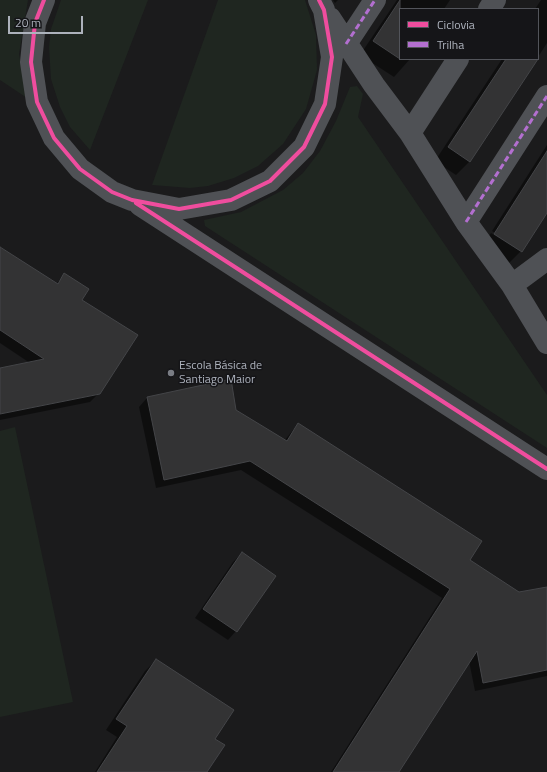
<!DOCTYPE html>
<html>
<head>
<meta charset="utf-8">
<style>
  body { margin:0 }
  #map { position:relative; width:547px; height:772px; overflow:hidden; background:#1b1b1c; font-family:"Titillium Web",sans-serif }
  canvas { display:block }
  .legend { position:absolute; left:399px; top:8px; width:140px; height:52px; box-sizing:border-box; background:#151518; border:1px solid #52545a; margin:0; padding:5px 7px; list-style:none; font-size:12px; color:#adb2bc }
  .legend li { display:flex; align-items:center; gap:8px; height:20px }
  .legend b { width:20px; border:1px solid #52545a }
  .scale { position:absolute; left:8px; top:16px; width:75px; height:18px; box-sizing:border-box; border:2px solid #adb2bc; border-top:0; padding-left:5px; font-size:12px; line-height:14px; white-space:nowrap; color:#adb2bc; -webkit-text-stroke:3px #151518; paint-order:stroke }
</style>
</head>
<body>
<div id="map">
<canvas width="547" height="772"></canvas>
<ul class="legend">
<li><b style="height:5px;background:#ef4d9e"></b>Ciclovia</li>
<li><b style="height:5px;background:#b36fd0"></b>Trilha</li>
</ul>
<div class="scale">20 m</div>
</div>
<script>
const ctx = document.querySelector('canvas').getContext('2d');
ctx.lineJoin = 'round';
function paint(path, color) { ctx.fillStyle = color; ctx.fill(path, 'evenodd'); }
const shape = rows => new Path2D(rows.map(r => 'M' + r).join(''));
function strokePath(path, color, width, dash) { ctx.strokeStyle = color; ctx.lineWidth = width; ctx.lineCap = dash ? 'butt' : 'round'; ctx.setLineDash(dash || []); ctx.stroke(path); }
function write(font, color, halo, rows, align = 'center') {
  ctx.font = font + ' "Titillium Web",sans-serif'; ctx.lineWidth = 3; ctx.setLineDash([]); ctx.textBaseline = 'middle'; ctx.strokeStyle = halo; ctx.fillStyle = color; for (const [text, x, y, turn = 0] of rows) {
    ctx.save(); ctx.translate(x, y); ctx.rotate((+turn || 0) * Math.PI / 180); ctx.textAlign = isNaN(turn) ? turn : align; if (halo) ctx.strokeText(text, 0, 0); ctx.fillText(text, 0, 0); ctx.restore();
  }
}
const green = shape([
  [0,0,28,0,19,54,27,98,0,80],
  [61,0,148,0,90,150,70,127,60,107,51,79,49,47,51,29],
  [218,0,305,0,316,35,317,70,306,109,283,144,258,166,234,178,208,186,190,188,152,185],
  [357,86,363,94,358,117,547,395,547,448,205,226,204,220,241,212,283,190,303,173,320,151,336,121,350,87],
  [15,427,73,702,0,717,0,431]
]);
const shadow = shape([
  [333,0,338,0,335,3],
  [397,0,450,0,444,9,400,9,400,59,410,59,394,77,360,55],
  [541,0,547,0,547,43,538,57,538,9,535,9],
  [502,59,537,59,470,161,456,175,435,161],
  [547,145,547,211,521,251,508,264,481,248,491,233,520,251,520,249,492,231],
  [0,248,56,284,65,275,81,300,99,393,90,402,0,420,0,369,30,363,0,343],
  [147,398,236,411,284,441,298,424,468,561,519,593,547,592,547,676,475,691,469,661,398,772,331,772,442,598,241,470,156,488,139,407],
  [242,553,236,631,228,640,195,618,233,562],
  [156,660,214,739,206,772,95,772,117,737,106,730,145,671]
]);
const building = shape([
  [400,0,400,59,373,41,400,0],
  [506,59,538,59,470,162,448,147,506,59],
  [547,151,547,213,522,252,494,234,547,151],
  [0,247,58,284,64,273,89,289,82,300,138,335,100,394,0,414,0,368,44,359,0,330,0,247],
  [231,379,236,410,287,441,298,423,482,541,470,560,519,592,547,587,547,670,483,683,477,651,399,772,333,772,450,589,250,461,164,480,147,397,231,379],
  [242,552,276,576,237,632,203,609,242,552],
  [156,659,234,710,215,739,225,745,207,772,97,772,127,726,116,719,156,659]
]);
const minor = shape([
  [44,0,35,23,31,62,37,102,54,138,80,169,112,192,132,200,179,209,231,200,270,181,304,147,325,104,332,57,324,10,319,0],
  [489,9,495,0],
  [330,18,374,85,410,133,466,222,512,285,547,343],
  [346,44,375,0],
  [410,133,458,59],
  [140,205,547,469],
  [466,222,547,96],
  [512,285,547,259]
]);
const quiet = shape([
  [346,44,375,0],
  [466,222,547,96]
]);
const cycleway = shape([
  [44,0,35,23,31,62,37,102,54,138,80,169,112,192,132,200,179,209,231,200,270,181,304,147,325,104,332,57,324,10,319,0],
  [136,203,547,469]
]);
const markers = [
  [171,373,4,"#7a7d84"]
];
const poiNames = [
  ["Escola Básica de",179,366],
  ["Santiago Maior",179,380]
];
paint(green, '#1f2620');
paint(shadow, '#0007');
paint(building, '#333334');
strokePath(building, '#444548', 1);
strokePath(minor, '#4f5155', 22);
strokePath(quiet, '#b36fd0', 3, [6, 3]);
strokePath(cycleway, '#ef4d9e', 4);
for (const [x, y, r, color] of markers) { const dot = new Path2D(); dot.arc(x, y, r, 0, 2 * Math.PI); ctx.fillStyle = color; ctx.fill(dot); strokePath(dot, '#151518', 1.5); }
write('12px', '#adb2bc', '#151518', poiNames, 'left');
</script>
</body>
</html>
